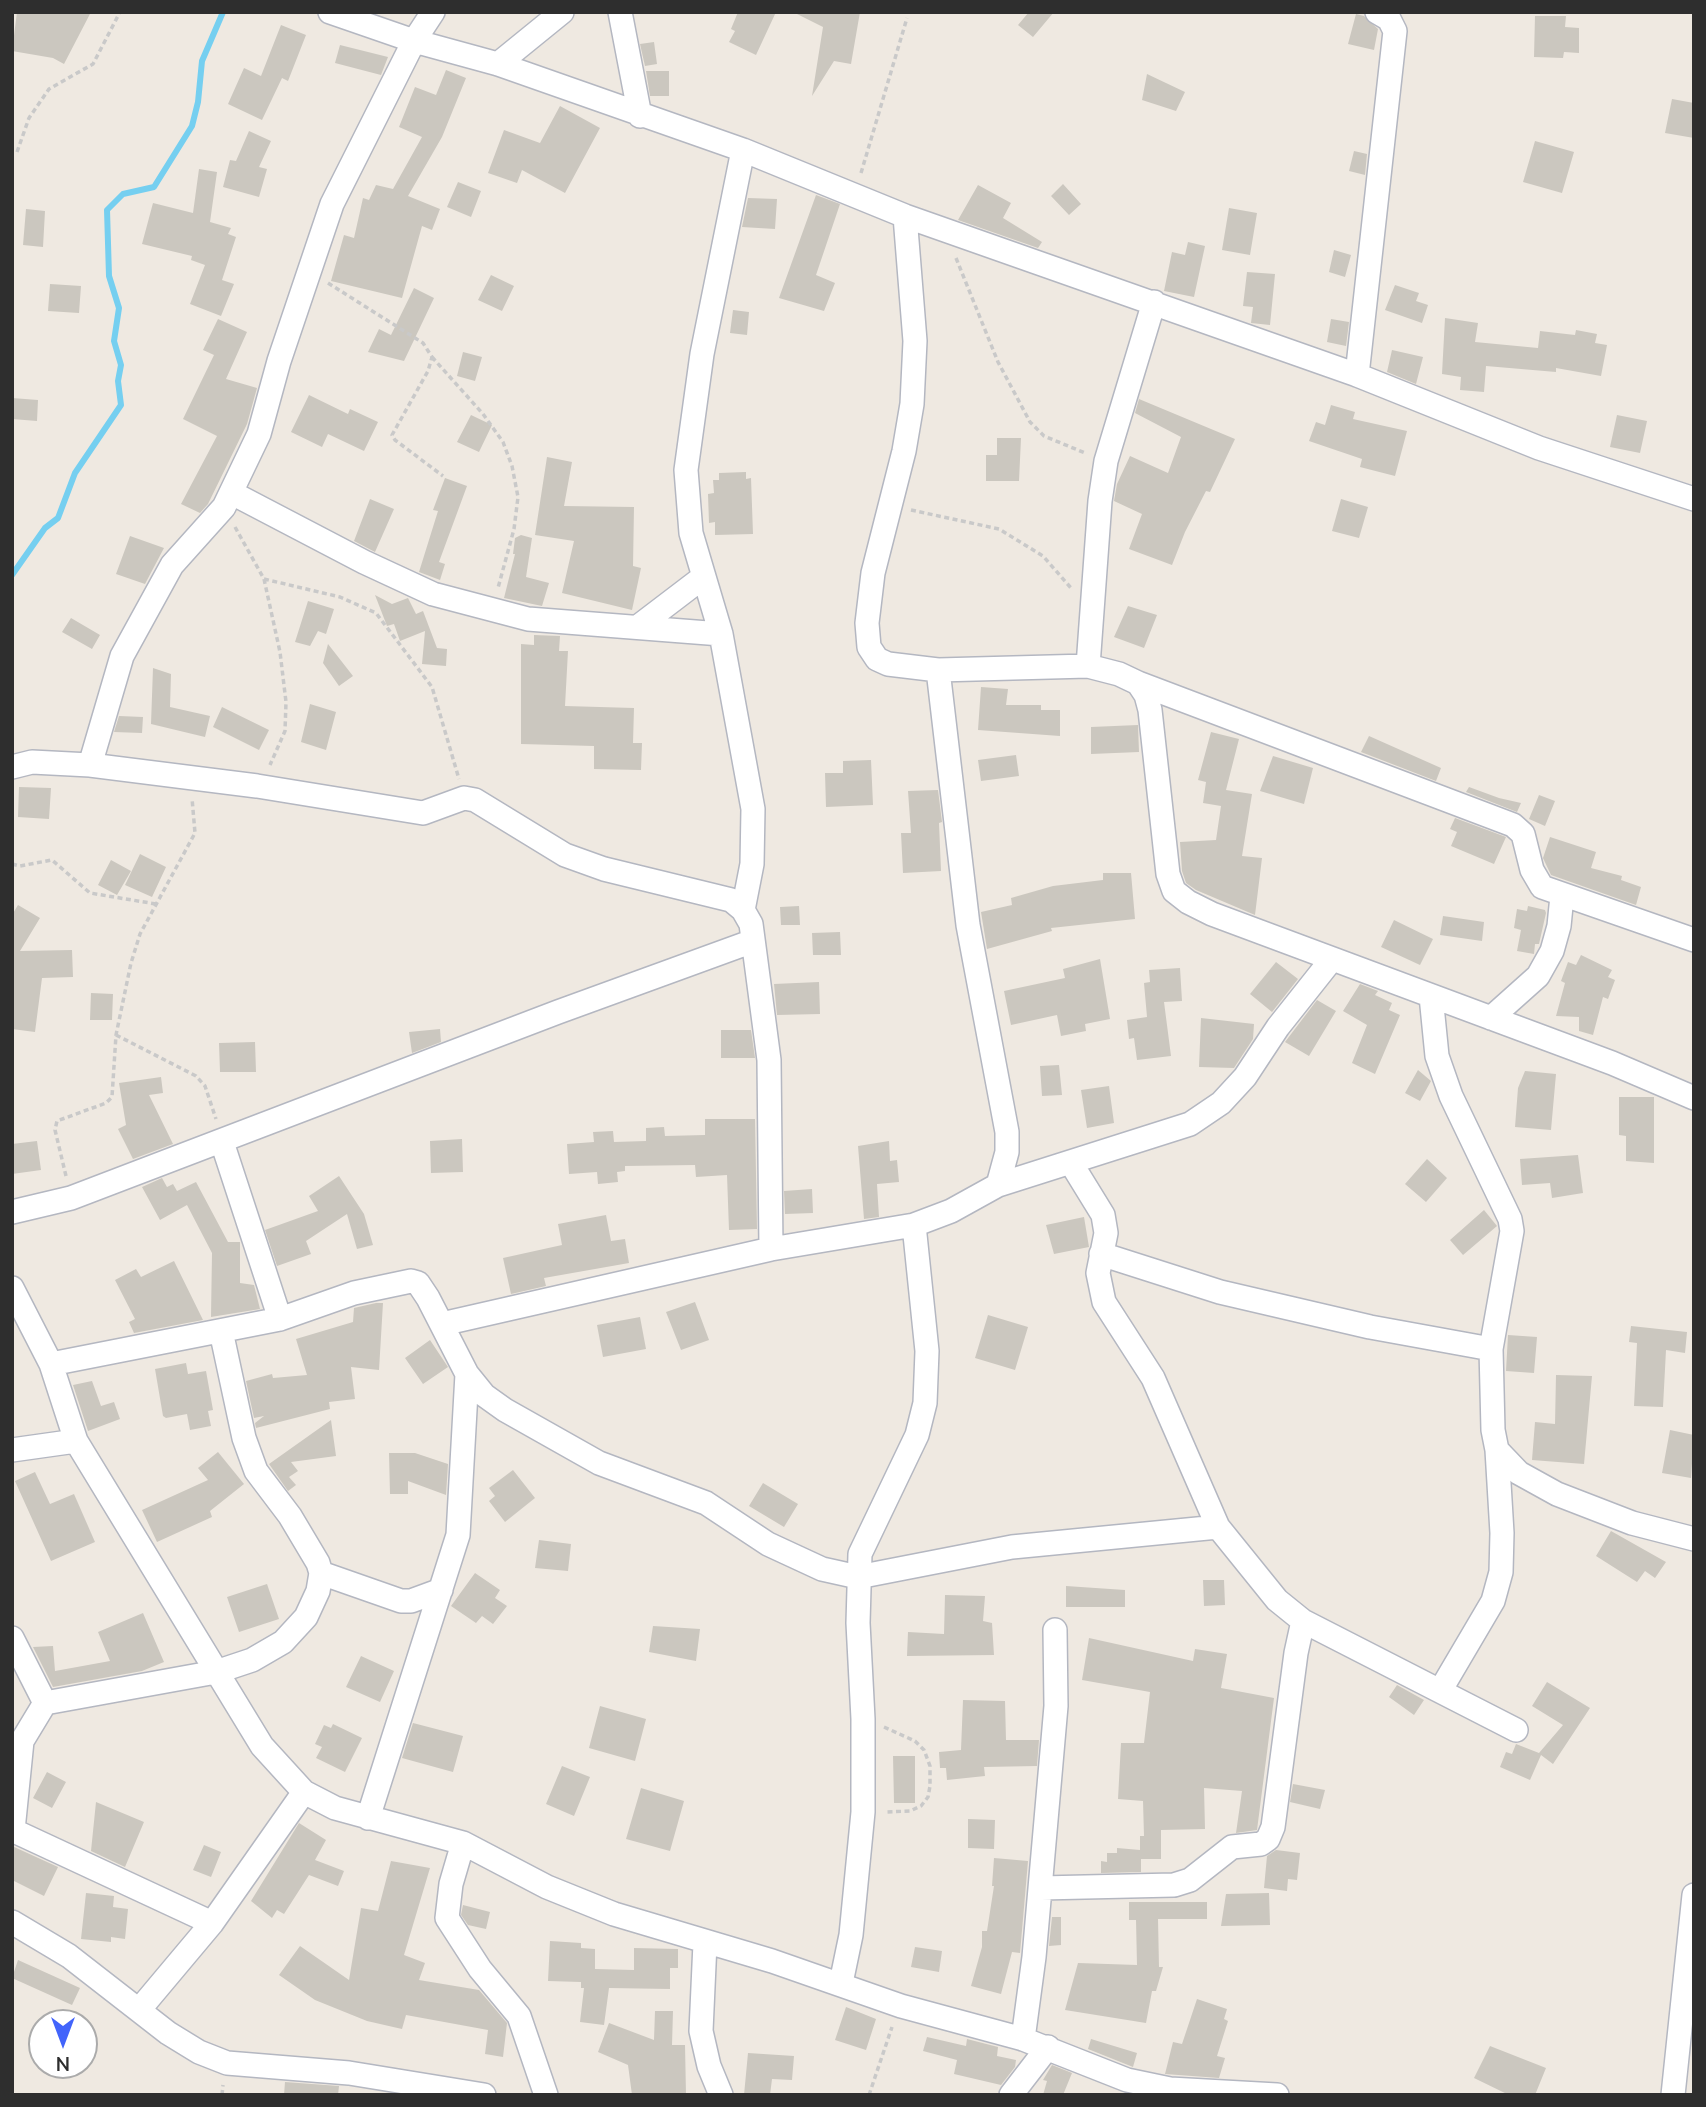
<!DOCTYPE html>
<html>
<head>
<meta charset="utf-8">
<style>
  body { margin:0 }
  #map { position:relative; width:1706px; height:2107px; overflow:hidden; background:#efe9e1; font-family:"Nunito Sans",sans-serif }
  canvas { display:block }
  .frame { position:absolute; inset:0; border:14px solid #2e2e2e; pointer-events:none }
  .north { position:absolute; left:28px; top:2009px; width:70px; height:70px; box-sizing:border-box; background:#fff; border:2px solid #ababab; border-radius:50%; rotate:180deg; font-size:19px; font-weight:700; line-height:28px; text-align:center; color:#2e2e2e }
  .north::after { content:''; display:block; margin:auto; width:24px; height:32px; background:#4264fb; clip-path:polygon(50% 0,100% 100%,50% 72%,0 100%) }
</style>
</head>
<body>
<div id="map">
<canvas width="1706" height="2107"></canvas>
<div class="frame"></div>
<div class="north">N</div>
</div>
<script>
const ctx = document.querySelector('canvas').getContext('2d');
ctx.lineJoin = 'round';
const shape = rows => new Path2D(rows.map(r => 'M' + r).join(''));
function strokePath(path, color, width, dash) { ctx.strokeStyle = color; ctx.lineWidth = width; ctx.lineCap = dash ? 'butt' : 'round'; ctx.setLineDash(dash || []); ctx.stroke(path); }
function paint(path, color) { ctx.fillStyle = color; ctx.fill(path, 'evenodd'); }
const stream = shape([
  [12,575,45,528,58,518,75,473,121,405,118,381,121,365,114,341,119,308,109,276,107,210,123,194,154,187,192,126,198,102,202,61,223,12]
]);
const building = shape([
  [17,12,91,12,64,64,53,58,12,51],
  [738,12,776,12,756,55,729,42,735,31,731,29],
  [793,12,860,12,851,64,834,61,812,96,823,27],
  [1029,12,1054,12,1033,37,1018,25],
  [1356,14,1364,16,1378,29,1374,50,1348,44],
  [1535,16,1566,16,1565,27,1579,28,1579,53,1564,52,1563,58,1534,57],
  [281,25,306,35,288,81,282,78,262,120,228,104,244,68,261,76],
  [654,42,657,64,645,66,640,44],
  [340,45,388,57,381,75,335,63],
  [446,70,466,78,442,137,408,196,440,209,432,230,422,226,402,298,331,281,344,235,354,238,363,198,369,200,376,185,393,189,422,137,399,127,415,87,436,95],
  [646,71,669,71,669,96,650,96],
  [1147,74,1185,92,1176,111,1142,100],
  [1672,99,1694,103,1694,138,1665,133],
  [560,106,600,128,565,193,522,170,517,183,488,173,504,130,540,143],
  [249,131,271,141,259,167,267,169,259,197,223,187,230,160,236,161],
  [1535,141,1574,152,1562,193,1523,182],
  [1354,151,1367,154,1365,175,1349,171],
  [199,169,217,172,210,222,231,228,228,234,236,237,222,280,234,284,221,316,190,304,205,265,191,260,192,256,142,244,153,203,193,213],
  [458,182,481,191,471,217,447,207],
  [1063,184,1081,204,1069,215,1051,196],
  [978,185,1011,203,1003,218,1042,242,1038,248,958,220],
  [816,195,840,204,816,275,835,283,824,311,779,298],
  [748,198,777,199,775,229,742,227],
  [1229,208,1257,213,1250,255,1222,250],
  [26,209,45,211,43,247,23,245],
  [1188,242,1205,246,1194,297,1164,291,1172,252,1185,255],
  [1334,250,1351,255,1345,277,1329,272],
  [1247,272,1275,274,1270,325,1251,323,1253,307,1243,306],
  [491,275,514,286,502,311,478,300],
  [50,284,81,286,79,313,48,311],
  [1395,285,1419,293,1416,301,1428,305,1422,323,1385,310],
  [414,288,434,298,404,361,368,352,379,329,391,335],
  [733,310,749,312,747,335,730,333],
  [1445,318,1478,323,1475,342,1538,348,1540,331,1575,335,1576,330,1597,334,1595,343,1607,345,1601,376,1556,368,1556,372,1486,366,1484,392,1460,390,1461,377,1442,374],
  [218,319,247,332,226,379,257,388,247,424,208,504,200,513,181,504,217,436,183,419,214,355,203,350],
  [1331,319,1349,322,1346,346,1327,342],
  [1392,350,1423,357,1416,384,1387,372],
  [463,352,482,357,475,381,457,376],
  [309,395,348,414,350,409,378,422,364,451,328,434,322,447,291,432],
  [12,398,38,400,37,421,12,419],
  [1139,399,1235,439,1210,492,1206,491,1185,532,1172,565,1129,549,1142,514,1114,501,1117,484,1130,456,1168,473,1181,437,1135,413],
  [1331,405,1355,412,1353,419,1407,431,1395,476,1360,467,1362,459,1309,441,1316,422,1325,425],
  [471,415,492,425,479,452,457,442],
  [1617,415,1647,421,1640,453,1610,447],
  [997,438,1021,438,1019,481,986,481,986,455,997,455],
  [547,457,572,462,564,506,634,507,633,566,641,568,632,610,562,593,574,541,535,535],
  [746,472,746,479,751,478,753,534,715,535,715,522,709,523,708,494,714,493,713,480,719,480,719,473],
  [445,478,467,486,439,562,445,564,440,580,419,572,438,511,433,510],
  [370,499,394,509,375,552,354,541],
  [1341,499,1368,507,1359,538,1332,531],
  [521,535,532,538,526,577,549,583,542,606,504,598,515,554,513,554,515,538],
  [130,536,164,548,145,584,116,574],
  [375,595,392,604,408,598,416,614,423,611,437,648,447,649,446,666,422,664,425,631,400,641,394,624,387,626],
  [308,601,334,609,326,634,318,631,310,646,295,642],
  [1128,606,1157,615,1144,648,1114,637],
  [71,618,100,635,92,649,62,632],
  [534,635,560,636,559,651,568,651,565,706,634,708,633,743,642,743,641,770,594,769,594,746,521,744,521,644,534,645],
  [328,644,353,676,339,686,323,663],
  [153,668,171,674,170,707,210,716,205,737,151,724],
  [981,687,1008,689,1006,705,1041,705,1041,710,1060,710,1060,736,978,730],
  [310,704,336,712,326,750,301,742],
  [222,707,269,730,259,750,213,727],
  [119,716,143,717,142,733,114,732],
  [1138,725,1139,752,1091,754,1091,727],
  [1211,732,1239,739,1226,790,1252,794,1242,856,1262,858,1255,915,1196,890,1186,883,1182,871,1180,842,1216,840,1221,806,1203,803,1206,782,1198,780],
  [1369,736,1441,768,1436,781,1361,752],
  [1016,755,1019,776,981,781,978,760],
  [1273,756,1313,768,1304,804,1260,791],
  [871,760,873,805,826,807,825,773,843,773,843,761],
  [19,787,51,788,49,819,18,817],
  [1469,787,1499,798,1521,803,1517,812,1466,792],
  [938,790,942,822,939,823,941,871,903,873,901,833,911,833,908,791],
  [1539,795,1555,801,1545,826,1529,819],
  [1455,818,1506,837,1494,864,1451,846,1457,832,1450,829],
  [1550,837,1596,852,1591,868,1622,876,1621,880,1641,887,1636,905,1551,875,1543,858],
  [140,854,166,867,152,897,125,885],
  [111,860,131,871,117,895,98,885],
  [1103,873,1131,873,1135,919,1051,928,1052,931,987,949,981,912,1012,905,1011,898,1053,886,1103,880],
  [18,905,40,918,20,951,72,950,73,977,42,978,35,1032,12,1029,12,915],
  [799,906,800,925,781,925,780,907],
  [1528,906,1545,910,1546,913,1539,944,1535,944,1534,954,1517,951,1521,930,1514,928,1517,909,1527,911],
  [1443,916,1484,922,1482,941,1440,935],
  [1394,920,1433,939,1420,965,1381,947],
  [840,932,841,955,813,955,812,933],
  [1581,955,1612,970,1608,977,1615,980,1608,999,1603,997,1593,1035,1579,1031,1579,1017,1556,1016,1565,983,1561,981,1568,962,1576,965],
  [1100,959,1110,1019,1085,1024,1086,1031,1061,1036,1057,1015,1011,1025,1004,991,1065,978,1063,969],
  [1276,962,1298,979,1272,1012,1250,994],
  [1180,968,1182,1001,1164,1002,1171,1056,1137,1060,1134,1038,1129,1039,1127,1020,1147,1017,1144,983,1150,982,1149,970],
  [819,982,820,1014,777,1015,774,984],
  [1360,984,1378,991,1375,995,1392,1003,1389,1010,1400,1015,1375,1074,1352,1063,1367,1025,1343,1011],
  [91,993,113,994,112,1020,90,1020],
  [1317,1000,1336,1011,1309,1056,1285,1042],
  [1201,1018,1254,1024,1253,1039,1234,1068,1199,1067],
  [440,1029,441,1042,412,1053,409,1032],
  [721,1030,751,1030,755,1058,721,1058],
  [255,1042,256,1072,220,1072,219,1043],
  [1059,1065,1062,1095,1042,1096,1040,1066],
  [1418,1070,1431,1081,1420,1101,1405,1093],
  [1525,1071,1556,1074,1551,1130,1515,1127,1518,1088],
  [161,1077,163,1093,149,1095,173,1144,133,1159,118,1129,126,1125,119,1083],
  [1109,1086,1114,1123,1087,1128,1081,1090],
  [1619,1097,1654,1097,1654,1163,1626,1161,1626,1136,1619,1135],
  [705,1119,755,1119,757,1229,729,1230,727,1175,696,1177,695,1165,625,1166,625,1171,617,1172,618,1182,598,1184,597,1172,569,1174,567,1144,594,1142,593,1132,613,1131,614,1142,646,1141,646,1128,664,1127,665,1136,705,1135],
  [462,1139,463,1172,431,1173,430,1141],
  [37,1141,41,1170,12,1174,12,1144],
  [889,1141,890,1161,897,1160,899,1182,877,1184,879,1217,864,1219,858,1146],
  [1578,1155,1583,1193,1552,1198,1550,1183,1522,1185,1520,1159],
  [1427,1159,1447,1178,1426,1202,1405,1184],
  [339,1176,364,1214,373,1245,357,1249,347,1214,306,1241,311,1254,277,1266,265,1230,318,1211,309,1196],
  [162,1178,167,1187,173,1184,177,1191,196,1182,228,1242,240,1242,240,1283,254,1285,260,1309,211,1317,212,1253,187,1205,160,1220,142,1187],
  [812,1189,813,1213,785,1214,784,1191],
  [1484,1210,1497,1226,1463,1255,1450,1240],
  [606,1215,611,1241,625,1239,629,1263,544,1278,546,1286,511,1294,503,1258,562,1245,558,1224],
  [1084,1217,1089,1247,1054,1254,1046,1225],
  [174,1261,203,1320,134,1333,129,1322,135,1319,115,1280,136,1269,141,1277],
  [695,1302,709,1340,681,1350,666,1312],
  [376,1303,383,1303,379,1370,351,1367,355,1399,329,1402,330,1409,256,1428,255,1423,264,1416,254,1418,246,1381,272,1374,273,1378,307,1375,296,1339,353,1322,354,1308],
  [988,1315,1028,1327,1015,1370,975,1358],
  [640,1317,646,1349,603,1357,597,1325],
  [1631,1326,1687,1332,1685,1353,1666,1350,1663,1407,1634,1406,1637,1343,1629,1342],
  [1508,1335,1537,1337,1534,1373,1506,1371],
  [430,1340,448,1367,423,1384,405,1358],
  [186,1363,188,1374,206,1371,213,1410,208,1411,211,1426,190,1430,187,1414,166,1418,163,1416,155,1369],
  [1556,1375,1592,1376,1584,1464,1532,1460,1535,1422,1555,1424],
  [92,1381,101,1406,114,1402,120,1419,88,1431,73,1385],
  [331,1420,336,1456,291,1462,298,1471,289,1477,296,1485,288,1491,269,1464],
  [1670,1430,1694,1435,1691,1478,1662,1473],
  [218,1452,244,1484,210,1511,212,1517,157,1542,142,1510,208,1480,198,1468],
  [389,1453,415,1453,448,1464,446,1495,408,1481,408,1494,390,1494],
  [513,1470,535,1498,505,1522,489,1501,495,1496,489,1488],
  [35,1472,50,1504,74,1494,95,1542,51,1561,15,1481],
  [763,1483,798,1504,784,1527,749,1506],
  [1611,1531,1666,1562,1655,1578,1645,1571,1637,1582,1596,1556],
  [539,1540,571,1544,568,1571,535,1568],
  [475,1573,500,1590,495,1598,507,1606,493,1624,482,1616,476,1623,451,1606],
  [1203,1580,1224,1580,1225,1605,1204,1606],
  [267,1584,279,1619,239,1632,227,1597],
  [1066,1586,1125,1590,1125,1607,1066,1607],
  [945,1595,985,1596,983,1621,992,1623,994,1655,907,1656,908,1632,944,1634],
  [143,1613,164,1662,142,1671,53,1687,33,1647,53,1646,55,1671,110,1661,98,1632],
  [653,1626,700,1629,696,1661,649,1652],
  [1089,1638,1193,1661,1195,1649,1227,1654,1221,1688,1274,1698,1257,1830,1236,1833,1242,1791,1204,1788,1205,1829,1161,1830,1161,1859,1141,1859,1141,1872,1101,1873,1101,1861,1107,1862,1107,1853,1117,1853,1117,1848,1140,1850,1140,1836,1144,1836,1143,1801,1118,1799,1121,1743,1144,1743,1150,1692,1082,1680],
  [361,1656,394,1671,380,1702,346,1687],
  [1547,1682,1590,1708,1553,1764,1541,1755,1530,1780,1500,1767,1506,1752,1512,1754,1516,1744,1539,1753,1563,1725,1532,1706],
  [1397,1685,1424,1700,1414,1715,1389,1697],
  [963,1700,1005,1701,1006,1740,1039,1740,1037,1766,984,1767,985,1776,947,1780,946,1768,940,1768,939,1752,961,1750],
  [600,1706,646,1719,635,1761,589,1748],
  [413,1723,463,1736,453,1772,402,1758],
  [333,1724,362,1738,345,1772,316,1758,322,1747,315,1744,324,1725,331,1728],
  [893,1756,915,1756,915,1803,894,1803],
  [562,1766,590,1777,574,1816,546,1804],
  [47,1772,66,1782,52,1808,33,1798],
  [1293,1784,1325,1790,1320,1809,1290,1802],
  [641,1788,684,1801,670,1851,626,1839],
  [96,1802,144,1822,125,1867,91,1851],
  [968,1819,995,1820,994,1849,968,1848],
  [299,1823,326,1840,315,1860,344,1871,338,1886,309,1875,284,1914,277,1910,272,1918,251,1901],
  [204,1845,221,1852,211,1877,193,1870],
  [12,1846,58,1867,44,1896,12,1880],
  [1276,1850,1300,1853,1297,1880,1288,1879,1287,1891,1264,1888,1267,1856],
  [994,1858,1028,1861,1020,1953,1012,1952,1001,1994,971,1986,982,1947,982,1931,987,1931,994,1886,992,1886],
  [391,1861,430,1868,404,1955,425,1963,419,1980,479,1990,507,2023,503,2057,485,2054,488,2030,406,2015,402,2029,367,2021,315,2000,279,1975,300,1946,349,1980,361,1908,378,1911],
  [86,1893,114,1896,113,1907,128,1909,125,1939,111,1937,111,1942,81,1939],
  [1269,1893,1270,1925,1221,1926,1226,1894],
  [1129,1902,1207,1902,1207,1919,1158,1919,1159,1967,1163,1967,1156,1991,1152,1991,1146,2023,1065,2010,1078,1963,1137,1965,1136,1920,1129,1920],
  [463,1905,490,1912,486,1929,468,1925,461,1915],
  [1052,1917,1061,1917,1061,1945,1049,1946],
  [550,1941,581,1943,581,1948,595,1949,595,1969,634,1970,634,1948,678,1949,678,1968,670,1968,670,1989,609,1988,604,2025,580,2022,584,1988,581,1988,581,1982,548,1981],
  [915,1947,942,1951,939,1972,911,1967],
  [18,1960,80,1988,72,2005,12,1978],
  [1197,1999,1227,2009,1224,2019,1228,2021,1217,2056,1225,2058,1219,2078,1165,2074,1173,2042,1182,2044],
  [846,2007,876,2019,866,2050,835,2040],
  [655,2011,673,2011,672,2045,685,2045,686,2095,632,2095,628,2065,598,2052,609,2023,654,2040],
  [927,2037,966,2046,967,2039,998,2047,997,2056,1016,2060,1015,2067,1001,2085,954,2074,957,2060,923,2051],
  [1091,2039,1137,2053,1133,2067,1088,2049],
  [1490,2046,1546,2068,1535,2095,1509,2095,1474,2078],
  [748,2053,794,2056,792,2080,772,2079,770,2095,744,2095],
  [1052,2065,1072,2073,1063,2095,1043,2095,1047,2081,1043,2080],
  [285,2082,339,2086,338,2095,284,2095]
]);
const path = shape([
  [17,152,29,118,49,89,93,64,120,12],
  [861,173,907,18],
  [956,258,998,362,1030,422,1044,436,1085,453],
  [328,283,423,343,432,357,428,371,392,435,395,440,443,476],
  [432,357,483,414,503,442,512,466,518,497,514,529,498,588],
  [911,510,999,529,1043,556,1071,588],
  [235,527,264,579,280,652,286,702,285,731,270,765],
  [264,579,340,597,376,613,432,687,459,779],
  [12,864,20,866,52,860,90,893,156,904],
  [116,1035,196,1076,205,1086,216,1119],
  [66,1176,55,1130,57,1121,106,1103,112,1097,116,1035,131,963,140,934,195,833,192,798],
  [884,1727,915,1741,924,1750,930,1766,930,1786,928,1797,921,1806,910,1811,886,1812],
  [222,2095,223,2085],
  [869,2095,892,2027]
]);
const minor = shape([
  [330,12,414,41,498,64,743,150,905,216,1357,375,1539,448,1694,499],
  [620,12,640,116],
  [498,64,562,12],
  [743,150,702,354,686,470,691,533,721,634,753,809,752,864,743,910],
  [905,216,915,341,912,404,904,451,873,573,867,623,869,647,877,659,888,664,938,670,1088,666,1119,674,1138,683,1146,695,1150,710,1168,874,1174,891,1188,902,1212,914,1612,1063,1694,1098],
  [1357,375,1395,31,1389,19,1377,12],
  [232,493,364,562,433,594,528,619,721,634],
  [639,626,702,578],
  [1088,666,1100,501,1106,461,1154,302],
  [938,670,968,925,1007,1132,1007,1152,998,1185],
  [1138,683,1513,825,1523,834,1532,870,1542,887,1694,940],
  [90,765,122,656,172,565,224,507,259,434,279,361,332,204,414,41,433,12],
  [12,767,32,762,90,765,257,786,423,813,464,798,475,800,565,855,604,869,731,900,743,910,751,924,769,1060,771,1249],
  [1431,996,1437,1056,1451,1096,1510,1219,1512,1231,1491,1349,1493,1430,1497,1450,1519,1473,1557,1494,1632,1523,1694,1539],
  [1491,1018,1538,976,1552,951,1559,926,1562,896],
  [222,1142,280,1319],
  [1071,1163,1103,1215,1106,1233,1098,1273,1104,1302,1153,1378,1218,1527,1277,1600,1303,1621,1516,1730],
  [12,1212,71,1198,558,1012,753,941],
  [1101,1254,1220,1292,1370,1327,1491,1349],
  [12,1288,51,1364,76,1441,262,1746,304,1792,335,1808,463,1843,547,1887,614,1914,772,1961,901,2006,1023,2039,1127,2080,1170,2089,1277,2095],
  [442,1324,771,1249,914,1225,951,1211,998,1185,1190,1124,1221,1103,1245,1077,1278,1027,1332,959],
  [51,1364,280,1319,354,1293,411,1281,418,1283,428,1298,467,1374,484,1395,505,1410,599,1463,706,1503,768,1544,822,1569,858,1577,1012,1547,1218,1527],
  [12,1450,76,1441],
  [321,1573,401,1601,411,1601,441,1590],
  [12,1638,45,1703],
  [1440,1691,1493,1601,1501,1572,1502,1533,1497,1450],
  [368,1818,458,1535,467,1374],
  [12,1830,212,1923],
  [13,1830,22,1741,45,1703,216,1672,252,1660,283,1642,306,1617,318,1591,321,1573,318,1563,290,1516,256,1471,244,1438,221,1331],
  [463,1843,451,1884,447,1918,480,1969,519,2016,546,2095],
  [1041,1888,1174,1885,1190,1880,1232,1847,1261,1844,1268,1839,1273,1827,1296,1653,1303,1621],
  [12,1922,69,1956,168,2033,199,2052,227,2063,349,2073,484,2095],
  [705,1943,701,2031,709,2066,721,2095],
  [841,1983,851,1935,863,1812,863,1719,858,1623,860,1554,917,1435,925,1403,927,1351,914,1225],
  [139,2010,212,1923,304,1792],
  [1023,2039,1034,1957,1056,1706,1055,1630],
  [1011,2095,1048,2047],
  [1673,2095,1694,1895]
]);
strokePath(stream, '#75cff0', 6);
paint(building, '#cbc7bf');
strokePath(minor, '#b4b7c1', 26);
strokePath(path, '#c9c9c9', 3.5, [5, 3.5]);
strokePath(minor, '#fff', 23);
</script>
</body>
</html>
